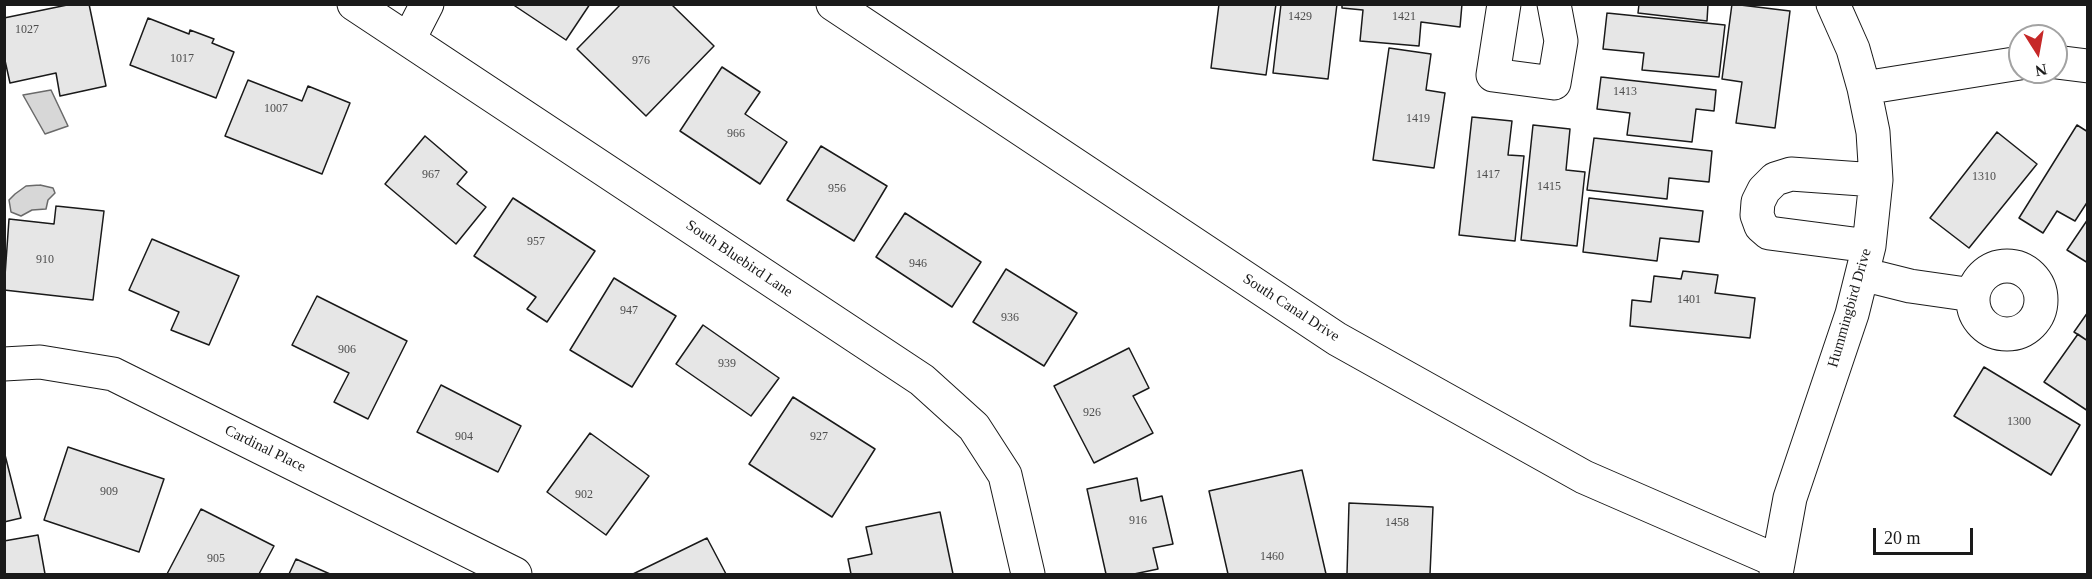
<!DOCTYPE html>
<html>
<head>
<meta charset="utf-8">
<style>
  body { margin:0 }
  #map { position:relative; width:2092px; height:579px; overflow:hidden; background:#fff; font-family:Georgia,serif }
  canvas { display:block }
  .frame { position:absolute; inset:0; border:6px solid #1a1a1a; pointer-events:none }
  .north { position:absolute; left:2008px; top:24px; width:60px; height:60px; box-sizing:border-box; background:#fff; border:2px solid #a3a3a3; border-radius:50%; rotate:169deg; font-size:16px; font-weight:700; line-height:24px; text-align:center; color:#1a1a1a }
  .north::after { content:''; display:block; margin:auto; width:21px; height:27px; background:#c62828; clip-path:polygon(50% 0,100% 100%,50% 72%,0 100%) }
  .scale { position:absolute; left:1873px; top:528px; width:100px; height:27px; box-sizing:border-box; border:3px solid #1a1a1a; border-top:0; padding-left:8px; font-size:18px; line-height:21px; white-space:nowrap; color:#1a1a1a; -webkit-text-stroke:4px #fff; paint-order:stroke }
</style>
</head>
<body>
<div id="map">
<canvas width="2092" height="579"></canvas>
<div class="frame"></div>
<div class="north">N</div>
<div class="scale">20 m</div>
</div>
<script>
const ctx = document.querySelector('canvas').getContext('2d');
ctx.lineJoin = 'round';
function paint(path, color) { ctx.fillStyle = color; ctx.fill(path, 'evenodd'); }
const shape = rows => new Path2D(rows.map(r => 'M' + r).join(''));
function strokePath(path, color, width, dash) { ctx.strokeStyle = color; ctx.lineWidth = width; ctx.lineCap = dash ? 'butt' : 'round'; ctx.setLineDash(dash || []); ctx.stroke(path); }
function write(font, color, halo, rows, align = 'center') {
  ctx.font = font + ' Georgia,serif'; ctx.lineWidth = 4.5; ctx.setLineDash([]); ctx.textBaseline = 'middle'; ctx.strokeStyle = halo; ctx.fillStyle = color; for (const [text, x, y, turn = 0] of rows) {
    ctx.save(); ctx.translate(x, y); ctx.rotate((+turn || 0) * Math.PI / 180); ctx.textAlign = isNaN(turn) ? turn : align; if (halo) ctx.strokeText(text, 0, 0); ctx.fillText(text, 0, 0); ctx.restore();
  }
}
const water = shape([
  [51,90,68,126,45,134,23,95,51,90],
  [40,185,53,188,55,193,48,200,46,209,32,210,21,216,11,212,9,200,15,194,26,186,40,185]
]);
const building = shape([
  [72,4,89,4,106,86,60,96,56,73,10,83,4,56,4,18,72,4],
  [512,4,590,4,566,40,512,4],
  [621,4,671,4,714,46,646,116,577,49,621,4],
  [1219,4,1276,4,1266,75,1211,68,1219,4],
  [1281,4,1337,4,1328,79,1273,73,1281,4],
  [1342,4,1462,4,1460,27,1421,22,1419,46,1360,41,1363,10,1342,8,1342,4],
  [1639,4,1708,4,1707,21,1638,13,1639,4],
  [1732,4,1790,11,1775,128,1736,123,1742,82,1722,79,1732,4],
  [1607,13,1725,25,1719,77,1642,70,1644,53,1603,49,1607,13],
  [148,18,189,34,190,30,214,39,212,43,234,52,216,98,130,65,148,18],
  [1389,48,1431,54,1426,90,1445,93,1434,168,1373,160,1389,48],
  [722,67,760,92,745,114,787,142,760,184,680,131,722,67],
  [1601,77,1716,90,1714,111,1696,109,1692,142,1627,135,1630,113,1597,109,1601,77],
  [248,80,302,101,308,86,350,103,322,174,225,136,248,80],
  [1472,117,1512,121,1508,155,1524,156,1515,241,1459,235,1472,117],
  [1533,125,1570,129,1566,170,1585,172,1577,246,1521,240,1533,125],
  [2077,125,2088,132,2088,201,2075,221,2057,211,2043,233,2019,218,2077,125],
  [1997,132,2037,164,1969,248,1930,218,1997,132],
  [425,136,467,172,457,184,486,207,456,244,385,184,425,136],
  [1594,138,1712,151,1709,182,1669,178,1667,199,1587,190,1594,138],
  [821,146,887,186,854,241,787,200,821,146],
  [513,198,595,251,547,322,527,309,536,297,474,256,513,198],
  [1589,198,1703,211,1699,242,1660,238,1657,261,1583,252,1589,198],
  [56,206,104,211,93,300,4,290,9,219,54,224,56,206],
  [905,213,981,262,952,307,876,257,905,213],
  [2088,219,2088,263,2067,250,2088,219],
  [152,239,239,276,209,345,171,330,179,312,129,290,152,239],
  [1006,269,1077,313,1044,366,973,322,1006,269],
  [1683,271,1718,275,1715,293,1755,298,1750,338,1630,326,1632,300,1651,302,1654,276,1681,279,1683,271],
  [614,278,676,316,632,387,570,350,614,278],
  [317,296,407,341,368,419,334,402,349,373,292,345,317,296],
  [2088,312,2088,341,2074,332,2088,312],
  [703,325,779,378,751,416,676,364,703,325],
  [2078,334,2088,341,2088,411,2044,382,2078,334],
  [1129,348,1149,388,1133,396,1153,433,1094,463,1054,386,1129,348],
  [1984,367,2080,425,2051,475,1954,416,1984,367],
  [441,385,521,426,498,472,417,432,441,385],
  [793,397,875,449,832,517,749,464,793,397],
  [590,433,649,476,606,535,547,492,590,433],
  [68,447,164,479,139,552,44,520,68,447],
  [4,451,21,518,4,522,4,451],
  [1302,470,1326,574,1228,574,1209,491,1302,470],
  [1137,478,1141,501,1162,496,1173,544,1153,548,1158,569,1134,574,1106,574,1087,489,1137,478],
  [1349,503,1433,507,1430,574,1347,574,1349,503],
  [201,509,274,546,259,574,167,574,201,509],
  [940,512,953,574,851,574,848,559,872,554,866,527,940,512],
  [38,535,45,574,4,574,4,541,38,535],
  [707,538,726,574,633,574,707,538],
  [296,559,330,574,289,574,296,559]
]);
const minor = shape([
  [354,4,922,380,974,427,1005,475,1028,574],
  [833,4,1337,339,1584,477,1777,561],
  [1504,4,1493,75,1554,83,1561,41,1554,4],
  [409,39,427,4],
  [2056,62,2088,66],
  [1864,88,2020,63],
  [1869,246,1769,233,1761,226,1757,215,1758,202,1764,190,1775,179,1791,174,1876,180],
  '1973 300a34 34 0 1 1 68 0a34 34 0 1 1-68 0Z',
  [1862,274,1910,286,1973,295],
  [4,364,40,362,113,374,515,574],
  [1776,574,1790,498,1852,314,1869,246,1876,180,1873,132,1864,88,1853,49,1833,4]
]);
const numberNames = [
  ["1429",1300,17],
  ["1421",1404,17],
  ["1027",27,30],
  ["1017",182,59],
  ["976",641,61],
  ["1413",1625,92],
  ["1007",276,109],
  ["1419",1418,119],
  ["966",736,134],
  ["967",431,175],
  ["1417",1488,175],
  ["1310",1984,177],
  ["1415",1549,187],
  ["956",837,189],
  ["957",536,242],
  ["910",45,260],
  ["946",918,264],
  ["1401",1689,300],
  ["947",629,311],
  ["936",1010,318],
  ["906",347,350],
  ["939",727,364],
  ["926",1092,413],
  ["1300",2019,422],
  ["904",464,437],
  ["927",819,437],
  ["909",109,492],
  ["902",584,495],
  ["916",1138,521],
  ["1458",1397,523],
  ["1460",1272,557],
  ["905",216,559]
];
const streetNames = [
  ["South Bluebird Lane",739,259,34],
  ["South Canal Drive",1291,308,33],
  ["Hummingbird Drive",1850,308,-74],
  ["Cardinal Place",265,449,26]
];
paint(water, '#d7d7d7');
strokePath(water, '#6a6a6a', 1.5);
paint(building, '#e6e6e6');
strokePath(building, '#1a1a1a', 1.5);
strokePath(minor, '#1a1a1a', 35);
strokePath(minor, '#fff', 33);
write('12px', '#4d4d4d', null, numberNames);
write('15px', '#1a1a1a', '#fff', streetNames);
</script>
</body>
</html>
